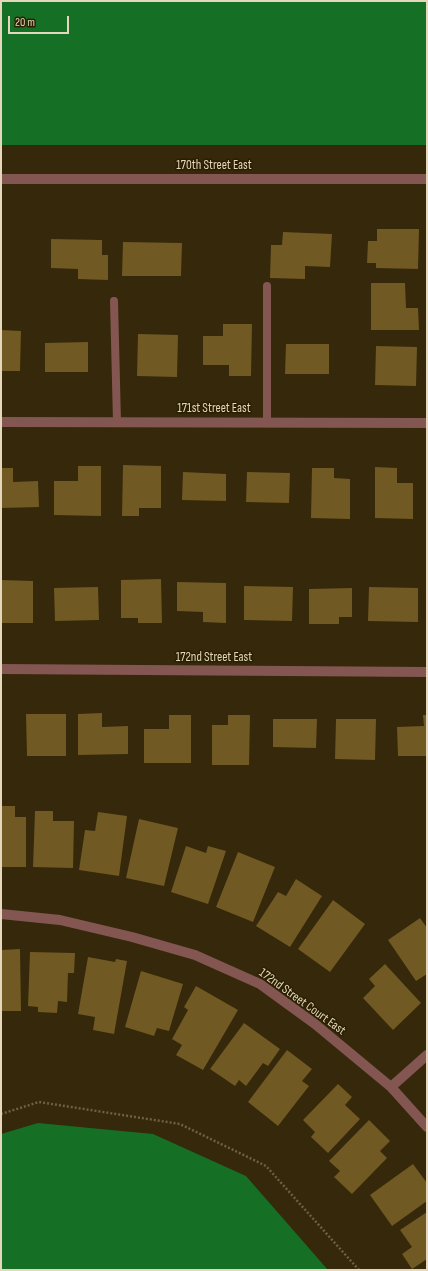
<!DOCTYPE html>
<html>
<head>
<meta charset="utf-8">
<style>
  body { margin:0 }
  #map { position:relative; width:428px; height:1271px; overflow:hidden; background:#35280b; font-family:"Sofia Sans Condensed",sans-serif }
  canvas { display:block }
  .frame { position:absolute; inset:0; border:2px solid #e4d7bc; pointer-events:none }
  .scale { position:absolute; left:8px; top:16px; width:61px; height:18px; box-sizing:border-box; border:2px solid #e4d7bc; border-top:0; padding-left:5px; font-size:12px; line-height:14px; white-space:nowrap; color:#e4d7bc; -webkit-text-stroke:3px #2b1f02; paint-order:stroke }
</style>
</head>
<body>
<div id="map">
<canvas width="428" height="1271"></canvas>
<div class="frame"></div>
<div class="scale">20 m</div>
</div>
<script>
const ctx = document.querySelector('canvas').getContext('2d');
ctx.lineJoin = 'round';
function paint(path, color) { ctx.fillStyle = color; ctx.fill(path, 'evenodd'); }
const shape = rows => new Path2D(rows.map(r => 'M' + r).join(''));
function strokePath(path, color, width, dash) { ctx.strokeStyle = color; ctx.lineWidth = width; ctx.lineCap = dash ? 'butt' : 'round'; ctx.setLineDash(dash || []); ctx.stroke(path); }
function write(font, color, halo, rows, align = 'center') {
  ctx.font = font + ' "Sofia Sans Condensed",sans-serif'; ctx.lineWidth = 3; ctx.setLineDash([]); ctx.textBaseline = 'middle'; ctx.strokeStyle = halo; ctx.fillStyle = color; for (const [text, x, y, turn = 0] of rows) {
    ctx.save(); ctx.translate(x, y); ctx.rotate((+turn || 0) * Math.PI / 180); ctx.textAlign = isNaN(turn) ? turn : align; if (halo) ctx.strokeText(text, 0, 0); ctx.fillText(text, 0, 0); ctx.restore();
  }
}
const forest = shape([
  [1,1,427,1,427,145,1,145],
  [38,1123,153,1134,246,1176,328,1270,1,1270,1,1134]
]);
const building = shape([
  [377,229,419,229,418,269,376,268,376,263,367,263,368,241,377,241],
  [283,232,332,234,330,267,305,266,305,279,270,278,271,245,282,245],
  [51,239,102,240,102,255,108,255,108,280,78,279,78,269,51,268],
  [123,242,182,243,181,276,122,276],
  [371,283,405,283,406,308,418,308,419,330,371,330],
  [223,324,252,324,251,376,229,376,229,365,203,365,203,336,223,336],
  [1,330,21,331,20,371,1,371],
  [138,334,178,335,177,377,137,376],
  [88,342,88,372,45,372,45,343],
  [286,344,329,344,329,374,285,374],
  [376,346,417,347,416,386,375,385],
  [123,465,161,466,161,508,139,508,139,516,122,516],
  [78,466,101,466,101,516,54,515,54,481,78,481],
  [375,467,397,468,397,483,413,483,413,519,375,518],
  [1,468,13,468,13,482,38,481,39,507,1,508],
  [312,468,334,468,334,478,350,479,350,519,311,518],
  [183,472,226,474,226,501,182,500],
  [247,472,290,473,289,503,246,502],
  [161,579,162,623,138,623,138,618,121,618,121,580],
  [1,580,33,581,33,623,1,623],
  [177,582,226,583,226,623,203,622,203,612,177,611],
  [244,586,293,587,292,621,244,620],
  [98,587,99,620,55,621,54,588],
  [369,587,418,588,418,622,368,621],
  [352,588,352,617,339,617,339,624,309,624,309,589],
  [102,713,102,727,128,726,128,754,78,755,78,714],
  [26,714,66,714,66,756,27,756],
  [169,715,191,715,191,763,144,763,144,729,169,729],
  [228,715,250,715,249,765,212,765,212,725,228,725],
  [423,715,427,715,427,756,398,756,397,727,424,726],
  [273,719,317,719,316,748,273,747],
  [336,719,376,719,375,760,335,759],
  [1,806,15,806,15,817,26,817,26,867,1,867],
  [35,811,53,811,53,821,74,821,73,868,33,867],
  [98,812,127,816,119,876,79,870,85,830,95,831],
  [139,819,178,828,164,886,126,878],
  [186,846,206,853,208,846,226,851,208,904,171,892],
  [238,852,275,867,253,922,216,907],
  [296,879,322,896,290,947,256,926,278,892,286,896],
  [333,900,365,924,330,972,298,949],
  [420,918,427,928,427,974,416,981,388,940],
  [20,949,21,1011,1,1011,1,950],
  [30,952,75,953,74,973,68,973,67,1002,58,1001,57,1013,38,1012,38,1007,28,1006],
  [88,957,115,962,116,959,127,961,114,1034,93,1030,95,1017,78,1014],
  [385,964,421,1003,393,1030,363,998,375,986,369,979],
  [141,971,183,984,169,1031,157,1028,154,1036,125,1027],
  [196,986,238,1010,203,1070,176,1055,182,1045,172,1039,188,1010,184,1007],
  [244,1023,280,1049,268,1066,263,1063,246,1086,239,1080,235,1086,210,1069],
  [287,1050,312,1069,302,1081,309,1086,278,1126,248,1102],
  [338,1084,352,1097,345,1105,360,1119,328,1153,311,1137,315,1132,303,1120],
  [369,1120,390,1141,380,1151,387,1158,352,1194,334,1177,340,1171,329,1161],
  [413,1164,427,1183,427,1201,392,1226,370,1195],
  [427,1212,427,1259,412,1269,402,1254,412,1247,400,1230]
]);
const path = shape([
  [1,1114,39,1102,180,1124,266,1166,359,1270]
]);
const lane = shape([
  [114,301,117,422],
  [267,423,267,286]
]);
const street = shape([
  [1,179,427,179],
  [1,422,427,423],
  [1,669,427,672],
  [1,914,60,920,132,937,195,955,260,984,315,1024,391,1087,427,1055],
  [391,1087,427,1127]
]);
const streetNames = [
  ["170th Street East",214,166],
  ["171st Street East",214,409],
  ["172nd Street East",214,658],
  ["172nd Street Court East",302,1002,36]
];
paint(forest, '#156f25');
paint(building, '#705922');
strokePath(path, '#6d6043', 2.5, [2, 2]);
strokePath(lane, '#845652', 8);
strokePath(street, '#845652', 10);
write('13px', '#e4d7bc', '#2b1f02', streetNames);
</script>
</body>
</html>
